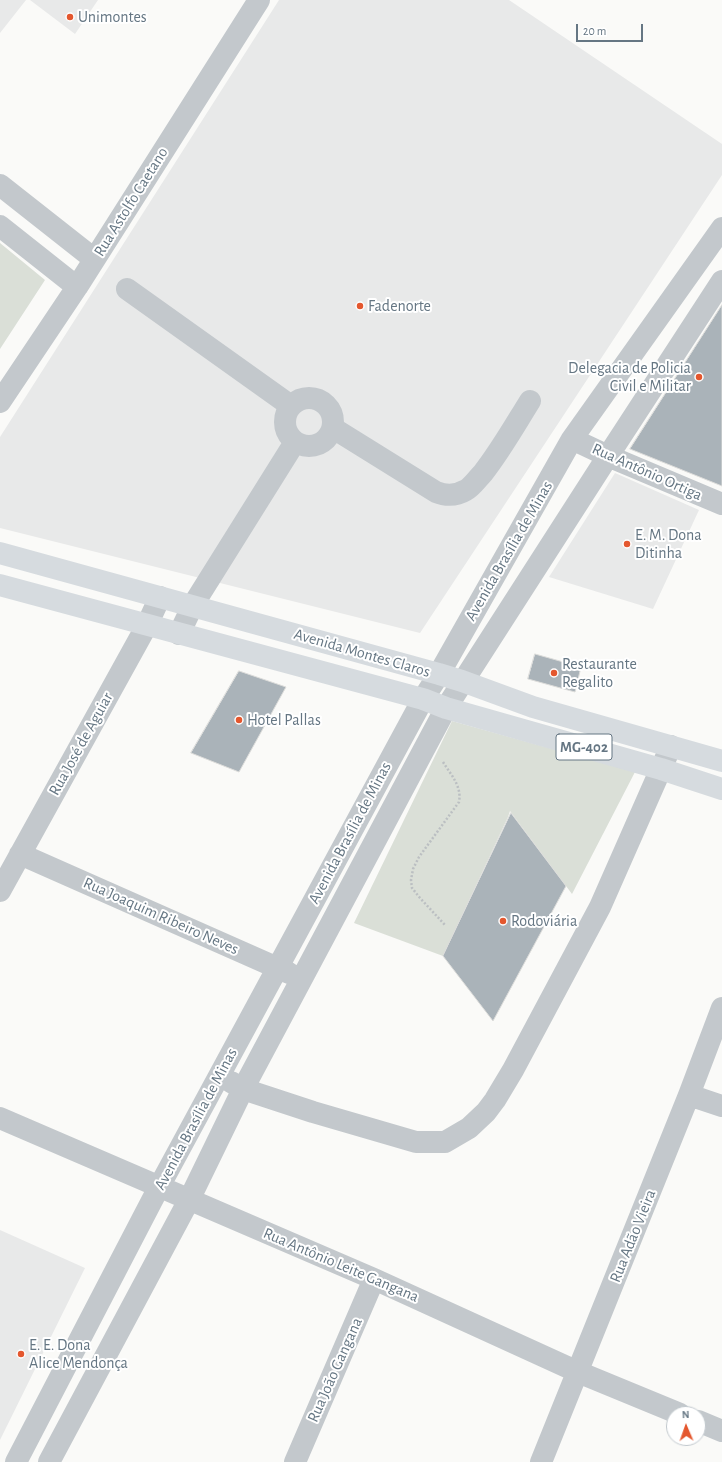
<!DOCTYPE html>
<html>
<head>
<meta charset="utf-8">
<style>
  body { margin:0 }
  #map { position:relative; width:722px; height:1462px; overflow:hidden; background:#fafaf8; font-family:"Alegreya Sans",sans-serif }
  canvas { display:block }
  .north { position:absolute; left:666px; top:1406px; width:40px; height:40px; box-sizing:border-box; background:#fff; border:1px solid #c1c8cd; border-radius:50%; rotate:358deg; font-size:11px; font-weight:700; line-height:16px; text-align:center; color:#657683 }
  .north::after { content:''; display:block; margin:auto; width:14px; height:18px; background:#e4572e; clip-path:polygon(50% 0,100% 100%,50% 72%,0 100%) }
  .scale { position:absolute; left:576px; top:24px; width:67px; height:18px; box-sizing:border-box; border:2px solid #657683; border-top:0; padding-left:5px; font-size:12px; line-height:14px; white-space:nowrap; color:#657683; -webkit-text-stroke:3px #fff; paint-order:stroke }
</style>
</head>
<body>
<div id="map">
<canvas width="722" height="1462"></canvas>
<div class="north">N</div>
<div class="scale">20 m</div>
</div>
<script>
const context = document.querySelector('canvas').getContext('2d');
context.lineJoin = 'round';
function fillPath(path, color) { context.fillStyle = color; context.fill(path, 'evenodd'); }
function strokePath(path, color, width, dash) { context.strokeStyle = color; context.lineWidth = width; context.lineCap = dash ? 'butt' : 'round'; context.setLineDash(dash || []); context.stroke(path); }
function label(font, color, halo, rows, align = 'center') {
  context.font = font + ' "Alegreya Sans",sans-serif'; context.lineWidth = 4; context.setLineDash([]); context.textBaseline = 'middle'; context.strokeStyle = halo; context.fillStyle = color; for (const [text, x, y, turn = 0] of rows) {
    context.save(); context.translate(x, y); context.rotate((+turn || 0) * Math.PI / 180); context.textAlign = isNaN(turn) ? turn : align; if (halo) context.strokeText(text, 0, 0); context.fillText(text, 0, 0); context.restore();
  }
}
const built = new Path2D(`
  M0,0H26L0,33Z
  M30,0H98L75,34Z
  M279,0H509L722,144V175L420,633L0,528V437Z
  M615,473L699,510L653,609L549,577Z
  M0,1230L85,1268L0,1440Z`);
const green = new Path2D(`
  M0,243L45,280L0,349Z
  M452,721L635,772L572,894L510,811L508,817L443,956L354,923Z`);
const building = new Path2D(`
  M722,305V486L630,449Z
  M535,654L581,667L575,692L528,679Z
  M239,671L286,687L239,772L191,753Z
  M511,813L566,886L493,1021L443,956Z`);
const path = new Path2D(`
  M443,762C451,775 462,786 459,802L419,857L413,869L411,880L412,888L420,898L445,925`);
const minor = new Path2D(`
  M0,185L94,259
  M0,226L77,287
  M127,289L291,406
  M285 422a24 24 0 1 1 48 0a24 24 0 1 1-48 0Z
  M0,402L77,287L259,0
  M333,428L436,492C446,496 456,496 466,490C472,487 478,478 483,473C501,450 515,425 530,401
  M572,439L608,456L722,504
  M179,634L193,605L295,442
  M20,854L289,973
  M0,891L147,625L160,597
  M231,1082L243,1089L313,1112L416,1142H445L469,1128L486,1112L495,1100L513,1070L600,907L671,746
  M689,1095L722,1106
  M0,1118L374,1279L578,1372L680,1414
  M698,1421L722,1431
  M16,1462L159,1187L423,699L439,674L572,439L722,228
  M49,1462L189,1200L243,1089L446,708L608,456L722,281
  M295,1462L374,1279
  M541,1462L689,1095L722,1008`);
const major = new Path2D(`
  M0,553L439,674L462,681L533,707L722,761
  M0,585L423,699L446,708L661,769L722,789`);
const markers = [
  [70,17,4,"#e4572e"],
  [360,306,4,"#e4572e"],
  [699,377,4,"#e4572e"],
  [627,544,4,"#e4572e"],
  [554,673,4,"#e4572e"],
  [239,720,4,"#e4572e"],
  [503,921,4,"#e4572e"],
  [21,1354,4,"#e4572e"]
];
const shields = [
  [584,747,56]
];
const shieldNames = [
  ["MG-402",584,747]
];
const poiNames = [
  ["Unimontes",78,17],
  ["Fadenorte",368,306],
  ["Delegacia de Policia",691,368,"right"],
  ["Civil e Militar",691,386,"right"],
  ["E. M. Dona",635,535],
  ["Ditinha",635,553],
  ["Restaurante",562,664],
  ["Regalito",562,682],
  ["Hotel Pallas",247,720],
  ["Rodoviária",511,921],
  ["E. E. Dona",29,1345],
  ["Alice Mendonça",29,1363]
];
const streetNames = [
  ["Rua Astolfo Caetano",131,202,-58],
  ["Rua Antônio Ortiga",647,472,24],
  ["Avenida Brasília de Minas",509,551,-60],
  ["Avenida Montes Claros",362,653,16],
  ["Rua José de Aguiar",81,744,-61],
  ["Avenida Brasília de Minas",350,833,-62],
  ["Rua Joaquim Ribeiro Neves",161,916,24],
  ["Avenida Brasília de Minas",196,1119,-62],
  ["Rua Adão Vieira",633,1236,-68],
  ["Rua Antônio Leite Gangana",341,1265,23],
  ["Rua João Gangana",335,1370,-66]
];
fillPath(built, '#e8e9e9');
fillPath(green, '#dadfd7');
fillPath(building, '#aab3b9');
strokePath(building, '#dcdcda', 1);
strokePath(path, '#bbbfc2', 2.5, [2, 2]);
strokePath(minor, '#c3c8cc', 22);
strokePath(major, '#d6dbdf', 22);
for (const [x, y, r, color] of markers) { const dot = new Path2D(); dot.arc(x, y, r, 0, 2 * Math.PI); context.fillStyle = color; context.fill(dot); strokePath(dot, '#fff', 1.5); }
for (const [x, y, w] of shields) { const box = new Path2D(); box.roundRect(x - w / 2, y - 13, w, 26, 3); context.fillStyle = '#fff'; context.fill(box); strokePath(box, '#657683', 1); }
label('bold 15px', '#657683', null, shieldNames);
label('16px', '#657683', '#fff', poiNames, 'left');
label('16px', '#657683', '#fff', streetNames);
</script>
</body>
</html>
